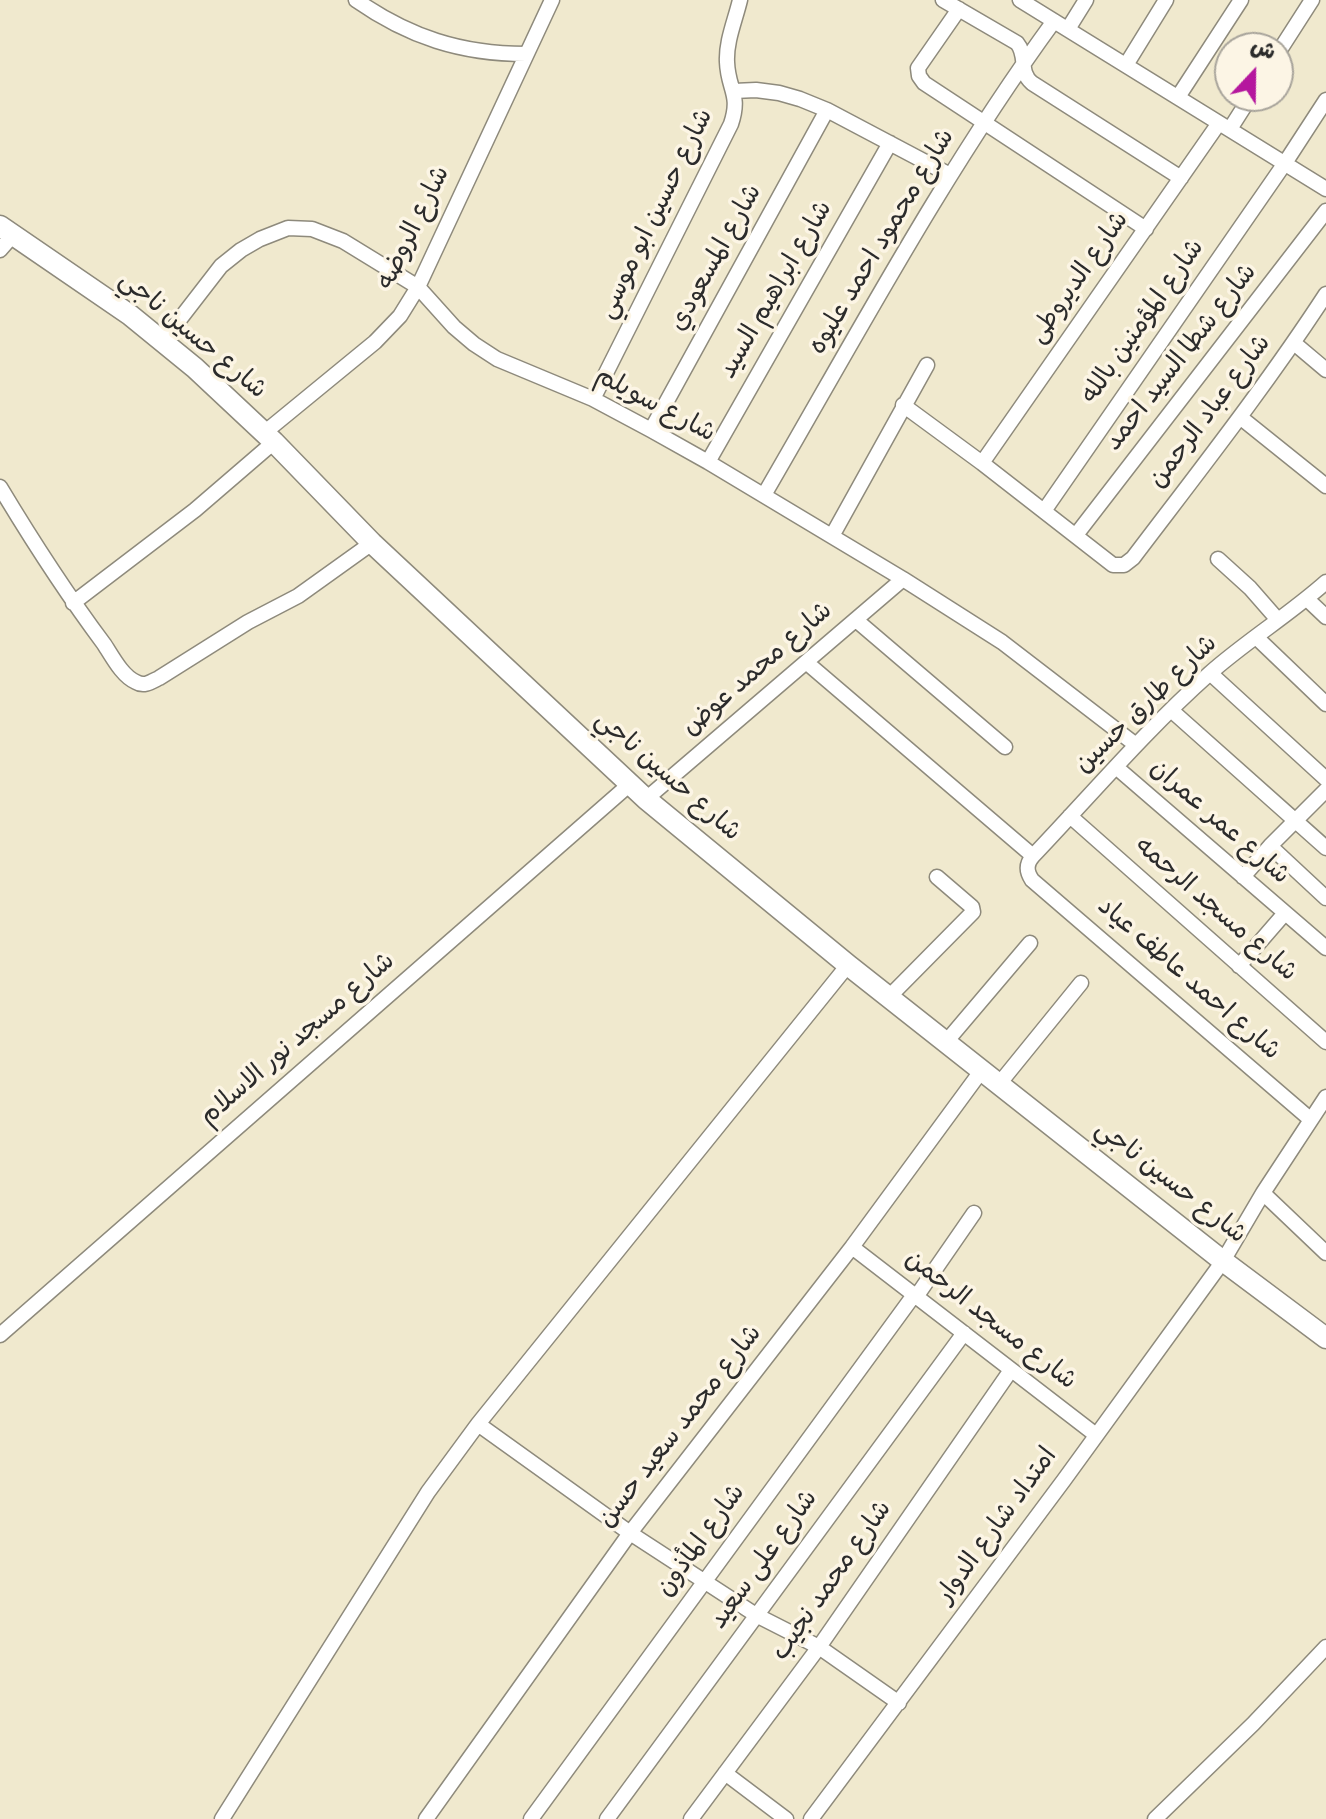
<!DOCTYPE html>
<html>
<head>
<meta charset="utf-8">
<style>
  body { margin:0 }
  #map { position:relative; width:1326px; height:1819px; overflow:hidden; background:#f0e9ce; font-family:"Gochi Hand","Playpen Sans Arabic",sans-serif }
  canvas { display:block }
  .north { position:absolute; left:1214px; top:32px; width:80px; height:80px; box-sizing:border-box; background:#fcf5e5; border:2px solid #a8a49b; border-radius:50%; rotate:22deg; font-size:22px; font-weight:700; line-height:32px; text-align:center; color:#2b2b2b }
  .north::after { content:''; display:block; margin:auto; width:28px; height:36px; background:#b5179e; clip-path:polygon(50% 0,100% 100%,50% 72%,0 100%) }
</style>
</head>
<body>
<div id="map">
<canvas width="1326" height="1819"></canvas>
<div class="north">ش</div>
</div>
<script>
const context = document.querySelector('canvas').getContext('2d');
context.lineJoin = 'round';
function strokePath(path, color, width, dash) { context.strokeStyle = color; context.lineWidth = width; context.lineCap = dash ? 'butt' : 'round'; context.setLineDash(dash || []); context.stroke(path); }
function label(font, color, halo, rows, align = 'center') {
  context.font = font + ' "Gochi Hand","Playpen Sans Arabic",sans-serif'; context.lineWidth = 7; context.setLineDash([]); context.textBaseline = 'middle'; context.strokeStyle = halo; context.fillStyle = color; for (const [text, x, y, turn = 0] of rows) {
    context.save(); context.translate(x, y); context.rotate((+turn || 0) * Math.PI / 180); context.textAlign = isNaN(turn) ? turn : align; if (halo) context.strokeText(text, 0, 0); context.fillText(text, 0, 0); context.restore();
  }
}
const street = new Path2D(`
  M356,0C409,37 461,54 526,54
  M943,0L1017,43C1028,56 1018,71 1032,83L1181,178
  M1020,0L1326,189
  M959,9L918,68L919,76L924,83L1146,229
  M1068,29L1086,0
  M1278,53L1312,0
  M1126,65L1166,0
  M734,91L756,90L779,93L800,99L827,110L950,175
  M1178,97L1241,0
  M1230,129L1251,96
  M0,250L13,235
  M163,341L221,266L241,250L260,239L288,228L312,229L343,241L418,287L454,327L474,344L497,359L593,399L651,430L708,462L903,579L1002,642L1136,745
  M1294,343L1326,370
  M593,399L731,124C741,94 728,90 727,62C726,41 735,21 740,0
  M903,405L982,463L1113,565H1124L1133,558C1199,471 1266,386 1326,294
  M1240,417L1326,486
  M651,430L827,110
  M264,433L375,342L400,316L418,287L552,0
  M708,462L890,143
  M982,463L1219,123
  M0,487C33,542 66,593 104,644C112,656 122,676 136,682C144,687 151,682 159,678L248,622L298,596L372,543
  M764,495C857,335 945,170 1054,21
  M1044,511L1285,163L1326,100
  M1076,535L1326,211
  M832,536L927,365
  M1218,559L1250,588L1278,620
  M1307,599L1326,617
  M73,603L195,510L274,442
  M856,620L1005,747
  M1256,637L1326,704
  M806,662L1033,856
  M1210,673L1326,779
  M1171,710L1326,848
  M1116,767L1326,948
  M646,799L903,579
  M1070,816L1326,1042
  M1270,846L1326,898
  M1243,877L1270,846L1326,790
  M1239,966L1285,913
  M889,997L973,912L972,907L937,877
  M946,1042L1030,943
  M999,1084L1081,983
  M1310,1119L1032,880C1026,871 1026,864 1033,856C1091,795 1146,730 1209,674C1246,641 1289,615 1326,582
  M1263,1193L1326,1253
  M852,1247L1096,1435
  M916,1297L974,1213
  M0,1335L630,784
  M478,1424L630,1533L756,1615L819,1647L899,1703
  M725,1773L786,1819
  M222,1819L428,1492L478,1424L848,965
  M426,1819L630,1533L852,1247L982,1070
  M531,1819L914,1295
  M607,1819L964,1333
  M691,1819L819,1647L1011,1370
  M811,1819L1064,1480L1223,1261L1263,1193L1326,1097
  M1155,1819L1253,1724L1326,1647`);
const secondary = new Path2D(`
  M0,226L130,315L195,368L274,442L372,543L646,799L848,965L1223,1261L1326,1338`);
const streetNames = [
  ["شارع حسين ابو موسي",658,215,-64],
  ["شارع الروضه",416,229,-64],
  ["شارع محمود احمد عليوه",884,243,-59],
  ["شارع المسعودي",718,259,-61],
  ["شارع الديروطى",1081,279,-55],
  ["شارع ابراهيم السيد",778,291,-60],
  ["شارع المؤمنين بالله",1145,323,-55],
  ["شارع حسين ناجي",191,337,40],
  ["شارع شطا السيد احمد",1183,359,-52],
  ["شارع سويلم",654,407,28],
  ["شارع عباد الرحمن",1212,413,-53],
  ["شارع محمد عوض",759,671,-41],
  ["شارع طارق حسين",1148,706,-44],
  ["شارع حسين ناجي",666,778,41],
  ["شارع عمر عمران",1218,824,41],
  ["شارع مسجد الرحمه",1214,911,41],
  ["شارع احمد عاطف عياد",1187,981,41],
  ["شارع مسجد نور الاسلام",299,1041,-41],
  ["شارع حسين ناجي",1169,1184,38],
  ["شارع مسجد الرحمن",989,1322,38],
  ["شارع محمد سعيد حسن",682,1428,-52],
  ["امتداد شارع الدوار",999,1527,-54],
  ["شارع المأذون",703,1542,-54],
  ["شارع على سعيد",766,1561,-54],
  ["شارع محمد نجيب",834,1582,-55]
];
strokePath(street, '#8e8a7c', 17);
strokePath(secondary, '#8e8a7c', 23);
strokePath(street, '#fff', 14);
strokePath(secondary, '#fff', 20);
label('26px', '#2b2b2b', '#fcf5e5', streetNames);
</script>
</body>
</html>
